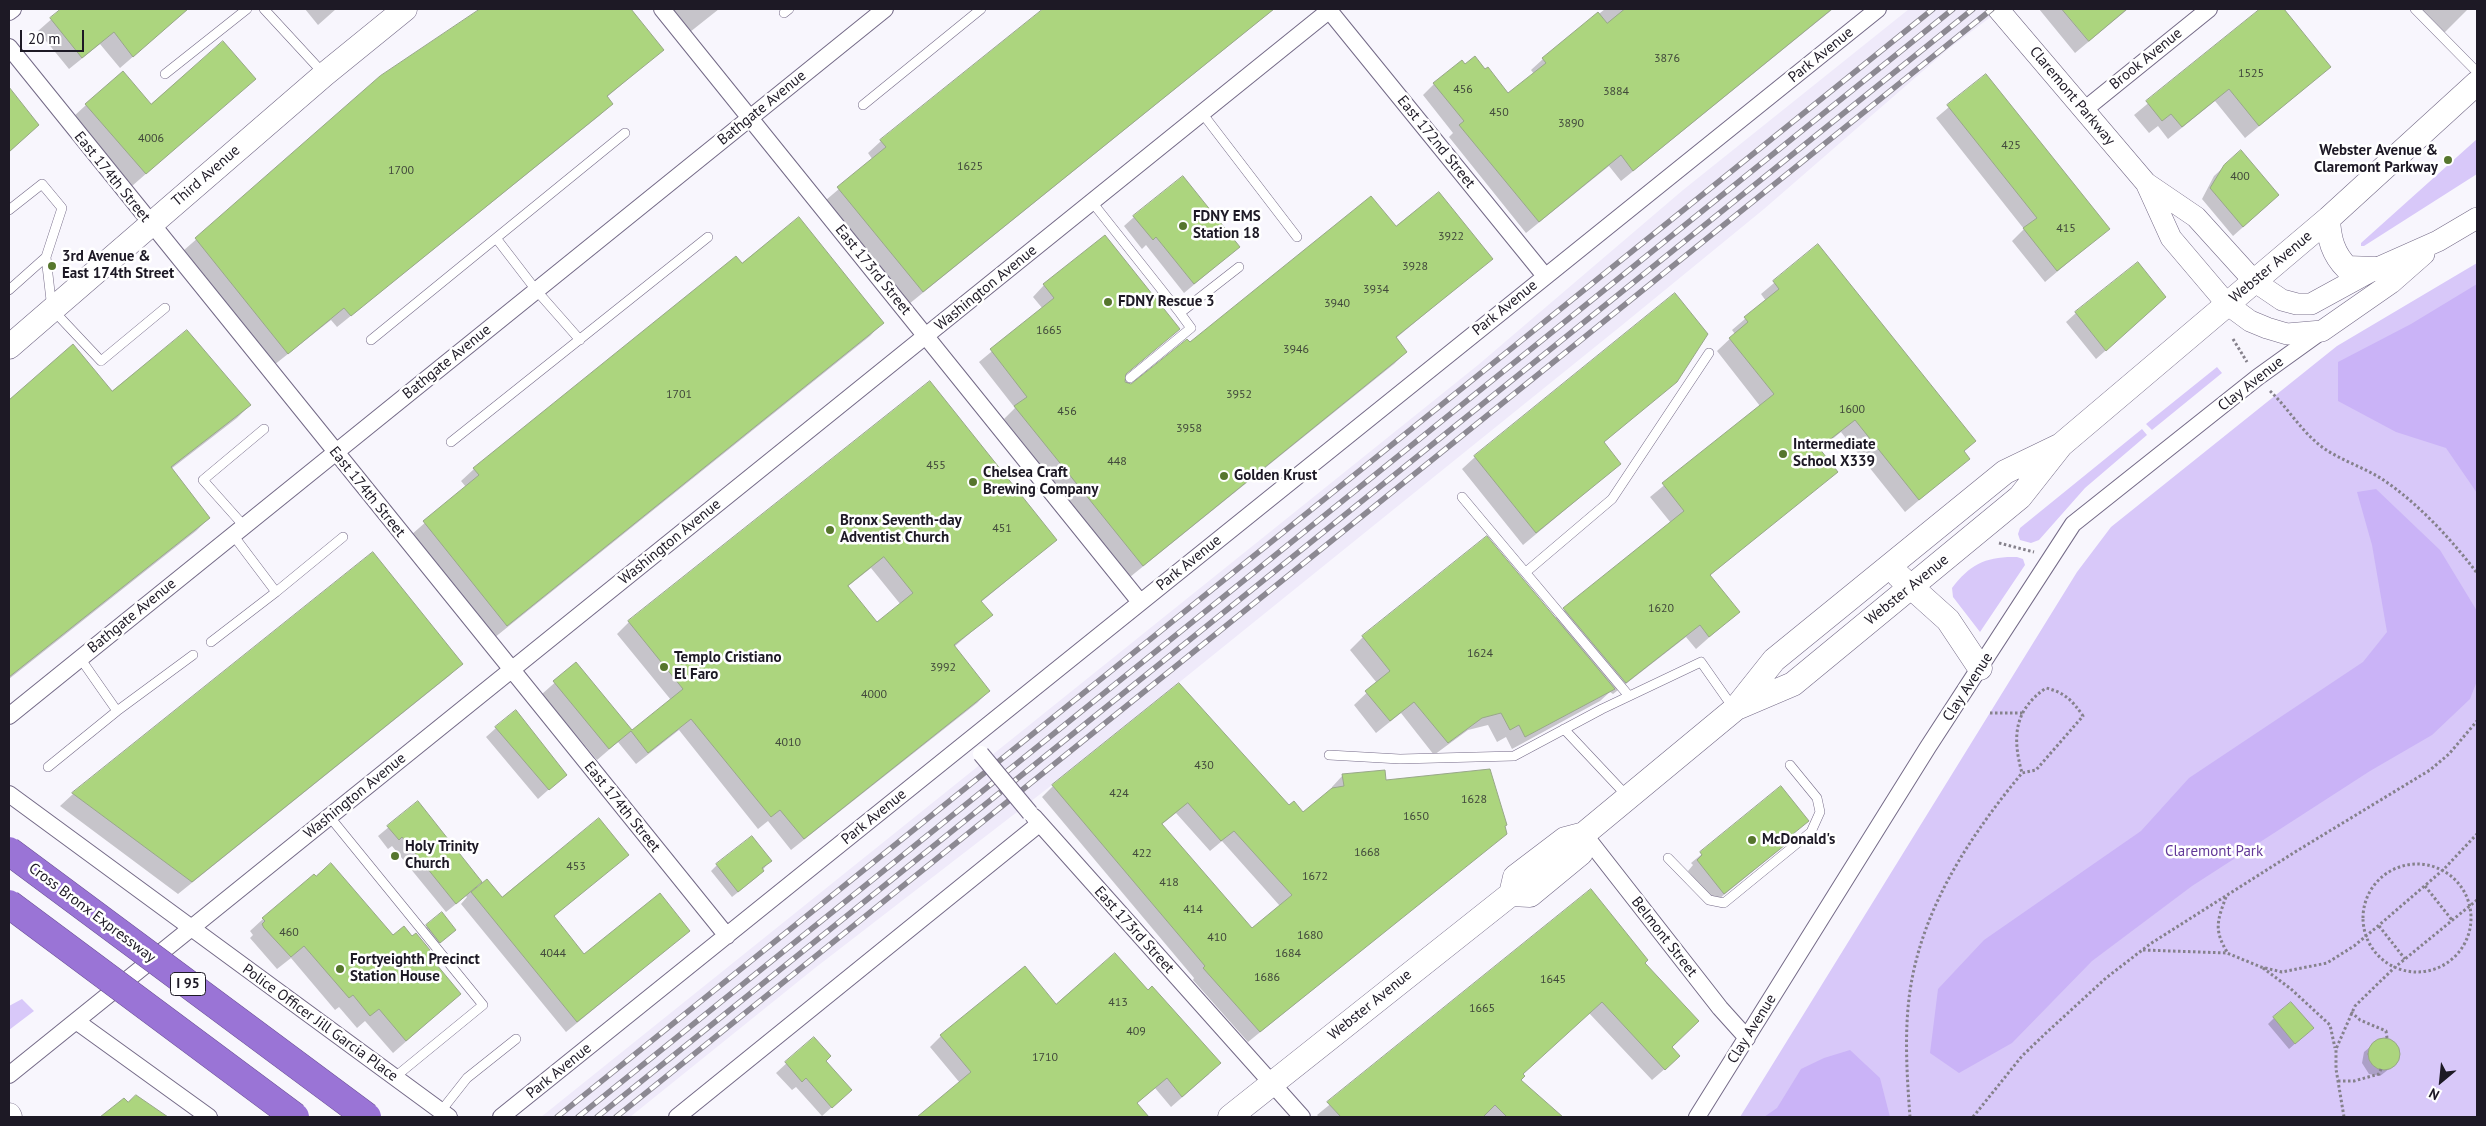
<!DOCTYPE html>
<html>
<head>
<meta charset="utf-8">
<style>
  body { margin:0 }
  #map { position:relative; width:2486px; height:1126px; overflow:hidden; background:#f8f6fd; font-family:"PT Sans",sans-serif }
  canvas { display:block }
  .frame { position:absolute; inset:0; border:10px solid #1d1925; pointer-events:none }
  .north { position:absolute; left:2416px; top:1056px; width:50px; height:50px; -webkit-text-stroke:4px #fff; paint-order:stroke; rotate:208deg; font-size:14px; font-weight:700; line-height:20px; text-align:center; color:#1d1925 }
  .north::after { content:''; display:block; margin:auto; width:18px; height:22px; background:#1d1925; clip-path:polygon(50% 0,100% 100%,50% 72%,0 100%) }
  .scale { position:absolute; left:20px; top:30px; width:64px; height:22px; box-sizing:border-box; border:2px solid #1d1925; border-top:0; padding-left:6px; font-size:15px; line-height:18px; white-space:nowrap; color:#1d1925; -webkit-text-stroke:4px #fff; paint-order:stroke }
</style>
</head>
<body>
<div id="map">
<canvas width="2486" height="1126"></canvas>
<div class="frame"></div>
<div class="north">N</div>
<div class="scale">20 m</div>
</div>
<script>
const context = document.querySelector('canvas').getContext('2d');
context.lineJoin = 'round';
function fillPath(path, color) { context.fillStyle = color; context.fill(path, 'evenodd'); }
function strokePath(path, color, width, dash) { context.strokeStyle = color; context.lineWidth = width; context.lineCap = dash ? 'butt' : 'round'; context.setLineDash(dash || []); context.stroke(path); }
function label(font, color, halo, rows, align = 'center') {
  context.font = font + ' "PT Sans",sans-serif'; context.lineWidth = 5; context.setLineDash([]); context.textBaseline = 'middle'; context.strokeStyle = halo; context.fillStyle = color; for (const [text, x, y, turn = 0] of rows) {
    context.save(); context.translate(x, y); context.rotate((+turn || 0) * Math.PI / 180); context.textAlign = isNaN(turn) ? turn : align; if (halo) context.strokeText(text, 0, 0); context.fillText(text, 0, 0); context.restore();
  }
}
const built = new Path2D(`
  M1909,9H2001L1947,50L1764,209L1621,326L1052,785L815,968L630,1117H541L1478,365L1683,190Z`);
const green = new Path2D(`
  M2477,139V174L2364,246H2361V243Z
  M2477,263V1117H1740L2077,572L2111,527L2337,346Z
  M2217,367L2222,373L2152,430L2146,424Z
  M2142,429L2147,435L2085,488L2039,540L2031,543L2020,540L2018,534L2020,528Z
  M2017,557L2023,559L2025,565L1980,632L1953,597L1952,588C1970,564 1987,556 2017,557Z
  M22,999L34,1011L9,1030V1006Z`);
const forest = new Path2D(`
  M2477,284V493L2446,448L2396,432L2338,401V362L2411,324Z
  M2376,489L2440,550L2477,611V681L2470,699L2432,735L2370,771L2192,886L2092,961L2012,1043L1959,1073L1930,1053L1938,989L1984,940L2141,831L2189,778L2363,662L2387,632L2372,545L2357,492Z
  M1850,1050L1880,1078L1890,1117H1764L1777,1108L1801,1069L1824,1058Z`);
const shadow = new Path2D(`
  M63,9H188L120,68L100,44L69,69L38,31Z
  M305,9H336L318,25Z
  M482,9H629L662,50L607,97L612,104L599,116L337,327L331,320L274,365L183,251L381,77Z
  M671,9H719L690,32Z
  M1044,9H1274L909,304L826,200L873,160L868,153L881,141Z
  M1605,9H1833L1621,181L1609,166L1526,233L1449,137L1453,133L1423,95L1434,84L1485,70L1508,94L1534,74L1531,70L1543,59Z
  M2039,9H2128L2075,53Z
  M2262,9H2282L2330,67L2245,138L2215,101L2168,139L2158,126L2149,133L2134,115Z
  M2418,9H2468L2442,35Z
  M1986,76L2108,229L2045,282L2012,241L2024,229L1936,118Z
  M9,89L38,125L9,152Z
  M241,91L132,186L73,117L86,105H151Z
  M2225,166L2268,205L2233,236L2202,199L2214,176Z
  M1134,217L1239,247L1184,293L1146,245L1142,249L1124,226Z
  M1396,228L1491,259L1395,339L1406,352L1394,364L1130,577L1004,419L1015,408L979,362L1043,309L1033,297L1044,285L1178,329L1124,376L1123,380L1131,386L1190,344Z
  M1818,246L1975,441L1963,452L1968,459L1905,512L1841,432L1819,450L1836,472L1709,576L1738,612L1696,649L1686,637L1613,694L1610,692L1600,701L1512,749L1506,737L1497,742L1488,725L1468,730L1434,755L1401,713L1376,733L1354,705L1377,683L1350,650L1363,637L1554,619L1671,523L1650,497L1760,406L1717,351L1735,334L1732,330L1766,301L1761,294Z
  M742,265L882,323L870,336L494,638L411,535L466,487L461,481L474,469Z
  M1675,295L1676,381L1603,443L1620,464L1523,545L1462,469L1475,457Z
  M2155,307L2096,359L2066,322L2076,313Z
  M72,346L112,393L250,405L237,418L171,469L209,518L196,531L9,679V402Z
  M930,382L1056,540L981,602L991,615L954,647L989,691L977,703L791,850L768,821L758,829L679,730L636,764L618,742L597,760L542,694L576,664L632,731L671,700L617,634L629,622ZM871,568L901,605L877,624L847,587Z
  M372,553L461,664L449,676L178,894L60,806L73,794Z
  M496,728L565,775L538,799L486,737Z
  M1343,775L1385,782L1504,827L1506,833L1248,1042L1193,980L1194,978L1042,797L1053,786L1289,807L1303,814L1332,790V787ZM1176,813L1210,851L1222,841L1280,906L1251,929L1161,825Z
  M1781,788L1807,821L1787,839L1788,841L1779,850L1714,903L1688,871L1693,865L1691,863Z
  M418,803L475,888L501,899L627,855L553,917L584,956L689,931L566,1032L461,904L467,897L466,896L446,912L392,846L388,849L378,836Z
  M770,861L757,877L732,897L711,871L717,865Z
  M1591,891L1643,963L1670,1047L1667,1067L1652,1080L1589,1013L1522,1074L1519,1080L1561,1117H1319L1317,1115Z
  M442,914L452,933L437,944L424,929Z
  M263,919L392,937L425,954L460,994L393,1053L365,1021L357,1028L339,1007L335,1010L291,958L277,969L250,938L253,935L250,931Z
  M1056,1006L1209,1074L1171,1107L1155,1088L1136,1104L1147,1117H919L960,1083L930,1047L941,1036Z
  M2274,1018L2306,1034L2289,1049L2268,1024Z
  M814,1038L841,1099L822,1116L796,1087L792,1090L776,1073Z
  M2381,1038L2392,1041L2399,1051L2398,1062L2380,1076L2369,1074L2362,1063L2364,1052Z`);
const building = new Path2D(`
  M61,9H188L133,57L114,32L82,58L50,18Z
  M480,9H631L664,50L607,96L613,104L351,316L344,308L288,354L195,238L380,76Z
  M1043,9H1274L923,292L837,187L886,147L880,140Z
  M1625,9H1832L1633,171L1621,155L1539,222L1459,125L1464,121L1433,83L1462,60L1465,64L1475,56L1485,69L1488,67L1508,93L1546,63L1542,58L1598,12L1607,23Z
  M2062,9H2127L2089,41Z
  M2260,9H2284L2331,67L2259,126L2229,89L2182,127L2171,114L2162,121L2146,101Z
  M223,41L256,79L146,174L85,104L123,71L151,104Z
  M1986,74L2110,229L2057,271L2023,228L2037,218L1947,105Z
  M9,87L39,125L9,152Z
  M2241,150L2279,195L2243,227L2210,188L2224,165Z
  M1183,176L1240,247L1194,284L1156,237L1153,240L1133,216Z
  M1439,192L1493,259L1396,337L1407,352L1143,566L1014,406L1027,397L990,349L1054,298L1043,284L1105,235L1180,329L1126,374L1125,382L1131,384L1187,339L1190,342L1371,196L1396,226Z
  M799,217L884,323L507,626L423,521L479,475L473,468L736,256L742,263Z
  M1818,244L1976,441L1964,451L1970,459L1919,500L1855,420L1819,448L1838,472L1710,575L1740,612L1709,637L1700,625L1626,683L1563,608L1684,511L1662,483L1774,394L1729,338L1748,322L1744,317L1779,289L1773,281Z
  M2138,262L2166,297L2106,351L2075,312Z
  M1675,293L1708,334L1677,382L1604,442L1621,464L1536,533L1474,456Z
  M187,330L251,405L171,467L210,518L9,677V400L73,344L112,391Z
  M930,381L1057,540L981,601L993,615L954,645L990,691L804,839L780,810L771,817L691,719L648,753L631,731L609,749L553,681L576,662L632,730L683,689L628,621ZM884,557L913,593L877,622L848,586Z
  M1487,536L1615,689L1525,737L1519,725L1510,730L1501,713L1482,718L1448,743L1414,702L1390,721L1365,691L1390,671L1362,636Z
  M373,552L463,664L192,882L72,793Z
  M1179,683L1289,805L1294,801L1303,812L1332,788L1344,786L1342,774L1385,770L1386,780L1490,769L1507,825L1505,826L1507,834L1260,1032L1203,968L1205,966L1052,785ZM1188,803L1221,841L1234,831L1292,895L1252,928L1162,824Z
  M516,710L567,775L549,790L495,727Z
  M1781,786L1809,821L1788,838L1790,841L1724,894L1697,860L1702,855L1700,852Z
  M418,801L482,882L456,904L402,837L399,840L387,826Z
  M599,818L629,855L554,916L584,954L660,893L690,931L577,1022L471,892L487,879L502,897Z
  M752,836L772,861L762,868L764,871L738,892L716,864Z
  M331,863L393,935L404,926L412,936L416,933L430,950L427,953L461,994L406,1041L379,1009L370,1016L353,995L349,998L304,946L291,957L264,928L262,924L265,921L262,918L314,874L316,876Z
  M1591,889L1648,960L1645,963L1699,1021L1672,1047L1680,1056L1665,1070L1602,1002L1523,1074L1525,1076L1521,1080L1563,1117H1507L1495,1105L1483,1117H1341L1327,1102Z
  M442,912L456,930L440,943L426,925Z
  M1115,953L1148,990L1152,986L1221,1063L1182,1097L1167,1078L1137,1103L1149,1117H917L971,1072L940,1035L1025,966L1056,1004Z
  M2291,1002L2314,1028L2295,1044L2273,1017Z
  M814,1037L831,1056L826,1061L852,1090L832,1108L806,1078L802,1082L785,1062Z
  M2368 1054a16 16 0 1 1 32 0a16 16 0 1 1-32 0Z
  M136,1095L168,1117H100L124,1098L128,1102Z`);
const path = new Path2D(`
  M2233,339L2247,362
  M2270,391C2288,408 2301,431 2322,447C2340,460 2363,467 2382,479C2418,503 2451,539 2477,573
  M1999,543L2034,552
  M1990,713H2023
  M2363 918a54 54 0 1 1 108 0a54 54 0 1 1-108 0Z
  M2425,886L2452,920
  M2226,897C2217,921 2214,930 2227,952
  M2379,926L2405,959
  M2143,950L2227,953L2261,967L2282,972L2327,963L2354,946L2378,926L2443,870L2477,834
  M2263,968L2291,989L2330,1025L2335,1048
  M2351,1012L2360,1020L2386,1031L2387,1038
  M2338,1081H2354L2379,1074L2381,1069
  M1910,1117C1907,1077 1904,1032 1910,991C1922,908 1970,836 2022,773L2036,770L2083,716C2073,701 2064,692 2046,688C2014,710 2012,737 2022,773
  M1973,1117L2022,1056L2046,1033L2106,978L2150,944L2295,852L2430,770L2449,754L2477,721
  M2344,1117L2336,1069V1049L2355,1006L2394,968L2477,900`);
const service = new Path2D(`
  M264,9L324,74
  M2415,9L2477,72
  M784,13L789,9
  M165,74L247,9
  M863,105L981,9
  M1202,113L1297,237
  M1092,202L1180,313L1239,267
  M9,210L42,184L62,208L46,257L52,309L101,361L165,308
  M496,238L536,290L580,340
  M9,290L46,257
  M371,340L625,133
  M1130,378L1191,328L1180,313
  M451,442L708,237
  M1462,497L1629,696
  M244,526L203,480L264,429
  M1526,572L1612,499L1709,353
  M276,592L343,537
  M211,642L276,592L233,535
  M80,658L117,711L193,655
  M1564,729L1627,796
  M1329,755L1400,759L1514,756L1602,709L1701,662L1734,709
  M48,767L117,711
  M329,816L483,1005L395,1077
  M1668,858L1709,900L1724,903L1811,832L1820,812L1817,798L1790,765
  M441,1111L467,1078L516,1039`);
const minor = new Path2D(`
  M662,9L1140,602
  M1328,9L1545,276
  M9,12L13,9
  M9,47L727,936
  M2084,110L2209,9
  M9,716L885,9
  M9,794L449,1117
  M1034,817L1302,1117
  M1584,834L1720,1008L1747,1038
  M76,1021L209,1117
  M9,1075L1331,9
  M501,1117L1878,9
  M677,1117L1039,824
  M1697,1117L1928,747L2073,524L2258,377L2322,331`);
const tertiary = new Path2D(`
  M1998,9L2146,183L2196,217L2254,281L2282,300L2297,304H2311L2375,269L2438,241L2477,218
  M2146,183L2171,238L2227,304L2250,321L2267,328L2287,334L2322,331L2391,283L2424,254`);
const secondary = new Path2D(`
  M2328,219C2329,239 2333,254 2347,268L2375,269
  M9,347L325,74L405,9
  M1899,576L1948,620L1980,668
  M1739,707L1793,684L2020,497L2061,445L2328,219L2477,83
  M1511,894L1530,895L1581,853L1584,834
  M9,1115L10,1117
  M1230,1117L1511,894L1515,877L1565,839L1584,834L1735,709L1774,660L2005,472L2061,445`);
const rail = new Path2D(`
  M557,1117L1933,9
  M578,1117L1953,9
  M597,1117L1973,9
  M616,1117L1992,9`);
const minorBridge = new Path2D(`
  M981,754L1030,813`);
const motorwayBridge = new Path2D(`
  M9,851L367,1117
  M9,904L295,1117`);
const markers = [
  [2448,160,5,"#56762d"],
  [1183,226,5,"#56762d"],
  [52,266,5,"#56762d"],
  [1108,302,5,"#56762d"],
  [1783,454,5,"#56762d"],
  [1224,476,5,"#56762d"],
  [973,482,5,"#56762d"],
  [830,530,5,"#56762d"],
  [664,667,5,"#56762d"],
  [1752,840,5,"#56762d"],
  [395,856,5,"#56762d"],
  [340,969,5,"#56762d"]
];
const numberNames = [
  ["3876",1667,59],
  ["1525",2251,74],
  ["456",1463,90],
  ["3884",1616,92],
  ["450",1499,113],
  ["3890",1571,124],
  ["4006",151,139],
  ["425",2011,146],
  ["1625",970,167],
  ["1700",401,171],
  ["400",2240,177],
  ["415",2066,229],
  ["3922",1451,237],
  ["3928",1415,267],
  ["3934",1376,290],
  ["3940",1337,304],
  ["1665",1049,331],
  ["3946",1296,350],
  ["1701",679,395],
  ["3952",1239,395],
  ["1600",1852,410],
  ["456",1067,412],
  ["3958",1189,429],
  ["448",1117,462],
  ["455",936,466],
  ["451",1002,529],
  ["1620",1661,609],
  ["1624",1480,654],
  ["3992",943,668],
  ["4000",874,695],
  ["4010",788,743],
  ["430",1204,766],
  ["424",1119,794],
  ["1628",1474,800],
  ["1650",1416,817],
  ["1668",1367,853],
  ["422",1142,854],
  ["453",576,867],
  ["1672",1315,877],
  ["418",1169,883],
  ["414",1193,910],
  ["460",289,933],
  ["1680",1310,936],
  ["410",1217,938],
  ["4044",553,954],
  ["1684",1288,954],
  ["1686",1267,978],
  ["1645",1553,980],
  ["413",1118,1003],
  ["1665",1482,1009],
  ["409",1136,1032],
  ["1710",1045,1058]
];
const shields = [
  [188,984,35]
];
const shieldNames = [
  ["I 95",188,984]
];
const streetNames = [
  ["Park Avenue",1821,55,-39],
  ["Brook Avenue",2146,59,-39],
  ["Claremont Parkway",2072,96,50],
  ["Bathgate Avenue",762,108,-39],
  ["East 172nd Street",1436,142,51],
  ["Third Avenue",206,176,-41],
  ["East 174th Street",112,177,51],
  ["Webster Avenue",2271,267,-40],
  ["East 173rd Street",873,270,51],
  ["Washington Avenue",986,288,-39],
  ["Park Avenue",1505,308,-39],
  ["Bathgate Avenue",447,362,-39],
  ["Clay Avenue",2251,384,-38],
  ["East 174th Street",367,492,51],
  ["Washington Avenue",670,542,-39],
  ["Park Avenue",1189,563,-39],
  ["Webster Avenue",1907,590,-39],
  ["Bathgate Avenue",132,616,-39],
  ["Clay Avenue",1968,687,-57],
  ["Washington Avenue",355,796,-39],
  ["East 174th Street",622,807,51],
  ["Park Avenue",874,817,-39],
  ["Cross Bronx Expressway",92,913,37],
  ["East 173rd Street",1134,930,48],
  ["Belmont Street",1664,937,52],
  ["Webster Avenue",1370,1005,-39],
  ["Police Officer Jill Garcia Place",320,1023,36],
  ["Clay Avenue",1752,1029,-58],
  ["Park Avenue",559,1071,-39]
];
const poiNames = [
  ["Webster Avenue &",2438,151,"right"],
  ["Claremont Parkway",2438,168,"right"],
  ["FDNY EMS",1193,217],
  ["Station 18",1193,234],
  ["3rd Avenue &",62,257],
  ["East 174th Street",62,274],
  ["FDNY Rescue 3",1118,302],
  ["Intermediate",1793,445],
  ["School X339",1793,462],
  ["Chelsea Craft",983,473],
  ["Brewing Company",983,490],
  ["Golden Krust",1234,476],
  ["Bronx Seventh-day",840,521],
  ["Adventist Church",840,538],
  ["Templo Cristiano",674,658],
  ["El Faro",674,675],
  ["McDonald's",1762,840],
  ["Holy Trinity",405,847],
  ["Church",405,864],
  ["Fortyeighth Precinct",350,960],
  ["Station House",350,977]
];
const parkNames = [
  ["Claremont Park",2214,852]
];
fillPath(built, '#efeafa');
fillPath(green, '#d8c8f9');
fillPath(forest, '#cab3f7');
fillPath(shadow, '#0003');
fillPath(building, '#acd57e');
strokePath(building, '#98a789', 1);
strokePath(service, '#746a87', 10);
strokePath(minor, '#746a87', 18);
strokePath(tertiary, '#746a87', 22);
strokePath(secondary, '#746a87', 25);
strokePath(path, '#85818b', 3, [2.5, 2.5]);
strokePath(service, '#fff', 9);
strokePath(minor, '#fff', 16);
strokePath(tertiary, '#fff', 21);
strokePath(secondary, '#fff', 24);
strokePath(rail, '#8c8992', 5.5);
strokePath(rail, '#fff', 4, [11]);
strokePath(minorBridge, '#746a87', 18, []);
strokePath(motorwayBridge, '#6e5498', 29, []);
strokePath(minorBridge, '#fff', 16);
strokePath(motorwayBridge, '#9a74d6', 28);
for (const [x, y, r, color] of markers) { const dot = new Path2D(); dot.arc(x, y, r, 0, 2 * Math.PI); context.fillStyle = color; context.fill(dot); strokePath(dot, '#fff', 2); }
label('12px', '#41483b', null, numberNames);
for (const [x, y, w] of shields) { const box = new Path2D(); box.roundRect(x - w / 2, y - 11.5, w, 23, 4); context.fillStyle = '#fff'; context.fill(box); strokePath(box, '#1d1925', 1); }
label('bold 14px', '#1d1925', null, shieldNames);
label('15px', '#1d1925', '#fff', streetNames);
label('bold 15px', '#1d1925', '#fff', poiNames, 'left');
label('15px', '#623898', '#fff', parkNames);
</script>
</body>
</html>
